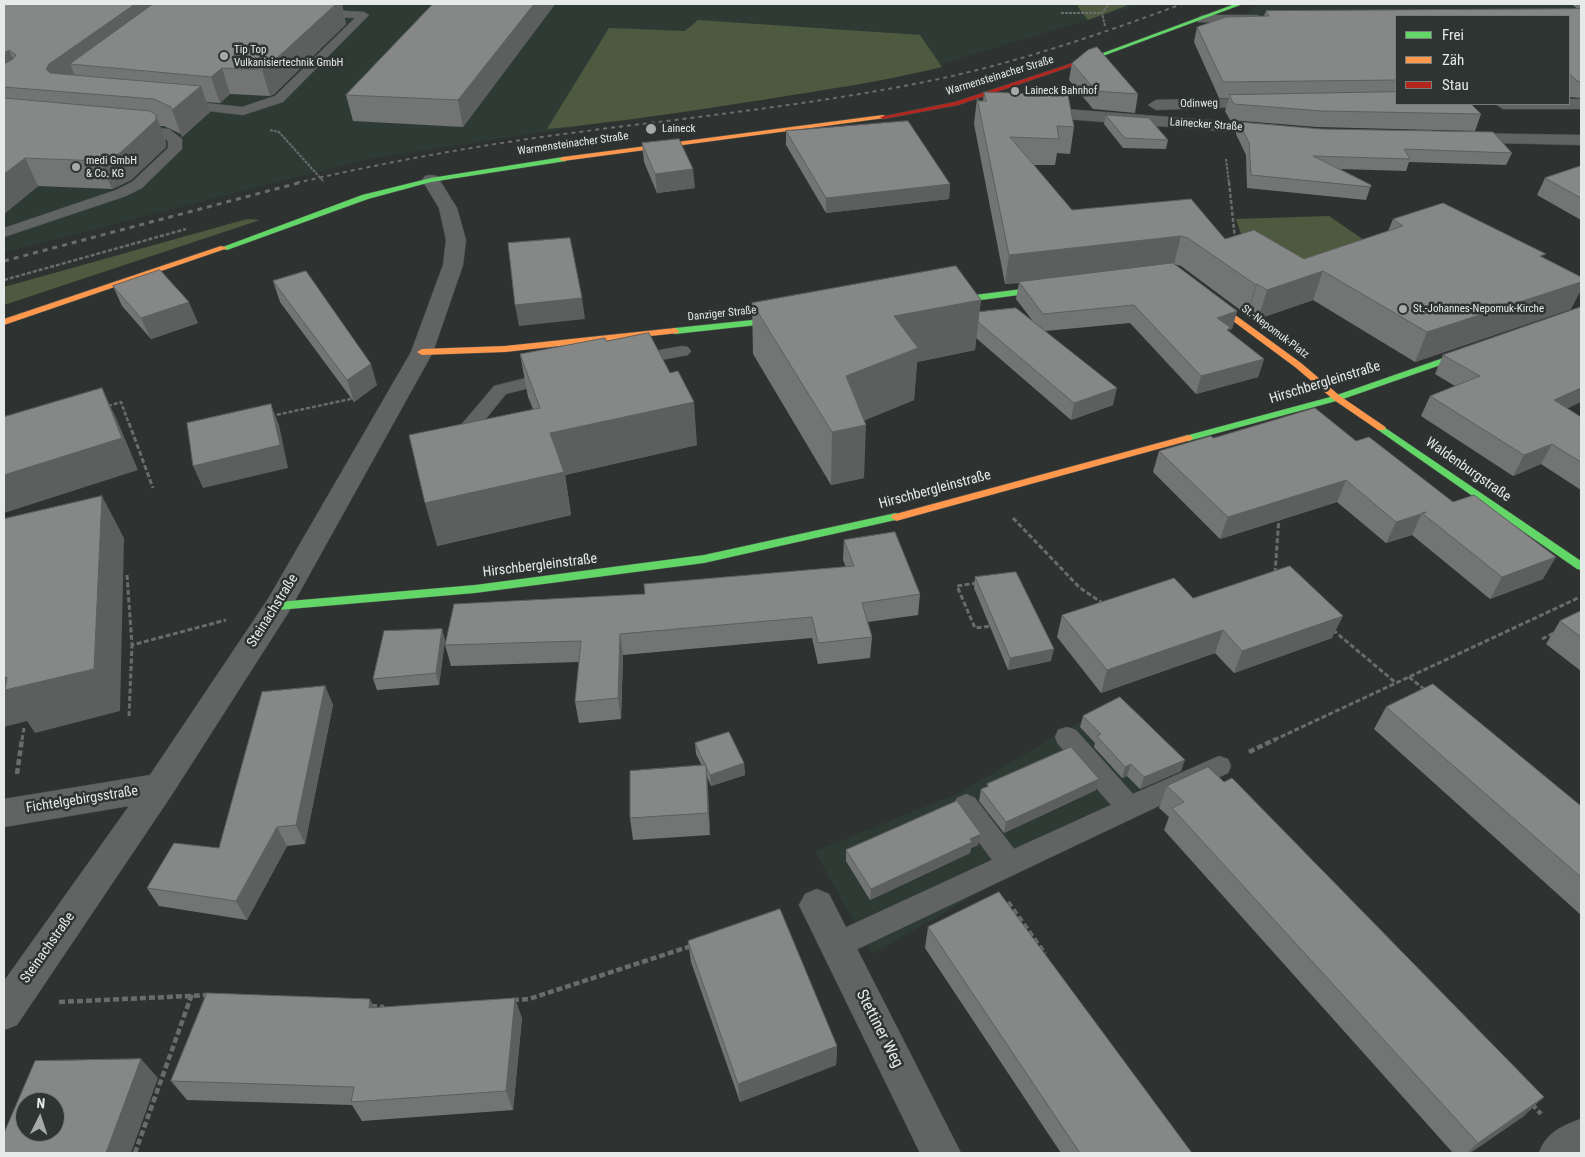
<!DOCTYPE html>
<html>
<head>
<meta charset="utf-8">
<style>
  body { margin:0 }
  #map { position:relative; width:1585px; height:1157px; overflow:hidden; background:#2e3331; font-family:"Roboto Condensed",sans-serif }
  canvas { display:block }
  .frame { position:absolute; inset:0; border:5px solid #e6eae9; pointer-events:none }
  .legend { position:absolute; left:1395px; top:15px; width:175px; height:90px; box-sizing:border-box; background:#2d3431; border:1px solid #777d7b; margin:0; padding:6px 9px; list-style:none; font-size:15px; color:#e6eae9 }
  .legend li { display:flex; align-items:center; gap:10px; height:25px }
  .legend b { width:25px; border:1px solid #777d7b }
  .north { position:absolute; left:15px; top:1092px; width:50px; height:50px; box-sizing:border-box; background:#2d3431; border:1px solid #777d7b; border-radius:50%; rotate:4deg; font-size:14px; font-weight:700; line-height:20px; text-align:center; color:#e6eae9 }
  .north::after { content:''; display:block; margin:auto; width:18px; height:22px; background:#a6aaa9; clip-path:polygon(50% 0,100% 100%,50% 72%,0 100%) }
</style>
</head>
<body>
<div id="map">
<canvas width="1585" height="1157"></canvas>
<div class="frame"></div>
<ul class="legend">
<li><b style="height:6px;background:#63d668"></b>Frei</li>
<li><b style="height:6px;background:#ff974d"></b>Zäh</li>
<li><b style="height:6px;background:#b3261e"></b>Stau</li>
</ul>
<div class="north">N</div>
</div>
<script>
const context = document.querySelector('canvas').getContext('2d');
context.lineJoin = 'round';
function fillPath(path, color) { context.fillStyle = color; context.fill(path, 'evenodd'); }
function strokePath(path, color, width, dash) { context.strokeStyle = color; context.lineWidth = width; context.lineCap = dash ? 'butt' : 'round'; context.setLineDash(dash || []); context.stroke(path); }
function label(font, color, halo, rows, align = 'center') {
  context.font = font + ' "Roboto Condensed",sans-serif'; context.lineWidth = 5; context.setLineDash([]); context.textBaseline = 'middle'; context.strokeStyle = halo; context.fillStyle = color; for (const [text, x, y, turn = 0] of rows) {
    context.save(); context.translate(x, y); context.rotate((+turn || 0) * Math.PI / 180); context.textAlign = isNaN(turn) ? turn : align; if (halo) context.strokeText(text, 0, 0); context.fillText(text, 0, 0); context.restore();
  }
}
const built = new Path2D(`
  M4,4H1142L897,77L368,159L4,252Z
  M1257,4H1581V14L1245,15Z
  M1115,701L1202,789L1019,870L872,954L815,851L959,793Z`);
const green = new Path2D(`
  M1078,4H1131L1088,20L1078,7Z
  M698,20L920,35L942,67C882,82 822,90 762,100C690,111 619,122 547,129L609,28L685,31Z
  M1329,216L1383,253L1294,283L1248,255L1236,219Z
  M247,219L260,220L4,305V287Z`);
const pathFar3 = new Path2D(`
  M1061,13H1102
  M1105,26L1102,13L1109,4
  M270,130L279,132L324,182
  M1411,131H1432
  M1226,159L1229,183`);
const pathFar2 = new Path2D(`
  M1229,182L1235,239
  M4,280L186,229
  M108,406L121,402L129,424
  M271,416L355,398`);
const pathFar1 = new Path2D(`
  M129,423L153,488
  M1013,518L1080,588L1104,604
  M1275,573L1279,517
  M127,575L132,645L226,620
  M977,583L957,586L975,628L992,626
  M1333,630L1396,683
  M1542,639L1554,633
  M1409,677L1425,690
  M129,716L132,645
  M22,740L24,728
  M1274,740L1578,598`);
const path = new Path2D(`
  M1249,752L1276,739
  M17,774L22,739
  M1008,902L1045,954
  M513,1000L529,999L691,946
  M59,1002L210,995
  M371,1006L384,1007
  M1532,1104L1541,1114
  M135,1153L192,994`);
const lane = new Path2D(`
  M274,4H287L297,8L364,12L369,15L283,102L243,115L175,107L173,104L175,101L179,100L242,107L275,96L355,18L295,14Z
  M134,126L169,129L182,139V149L142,188L126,196L4,237V228L116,190L132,182L168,148V141L161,136L129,133L128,130Z
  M682,346L688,347L691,351L688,355L633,365L627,364L624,360L627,356L633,355Z
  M554,371L560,372L563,376L560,380L506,394L463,447H449L447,443L449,439L494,386Z
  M1067,727L1076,730L1133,794L1219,756L1228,759L1231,766L1228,773L847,954L837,958L827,954L823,945L827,936L992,860L957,812L953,805L957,798L966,794L975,798L1014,849L1111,805L1058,744L1055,737L1058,730Z`);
const street = new Path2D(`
  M1203,15H1257L1264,19L1257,23L1198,22L1196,19Z
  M1263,98L1269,100L1271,103L1269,106L1156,110L1148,105L1156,100Z
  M1569,99H1581V109H1503L1495,104H1569Z
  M1034,104L1065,109L1275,125L1281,126L1283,130L1281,134L1275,135L1065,119L1028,112L1026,109L1028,106Z
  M1460,133L1581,135V145L1454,142L1451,138L1454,134Z
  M431,175L437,176L457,208L466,240L463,265L433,352L288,613L171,796L17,1025L4,1030V981L129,806L4,827V799L150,775L268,599L411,352L443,265L446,240L439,208L422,180L425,176Z
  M817,889L829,894L961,1153H920L799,905L805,894Z
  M1581,1119V1153H1539C1546,1133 1561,1126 1581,1119Z`);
const fast = new Path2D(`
  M1235,4H1243L1092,60L1087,59Z
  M563,157H566V161L431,182L368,199L227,250L220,248L362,195L431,178Z
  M1054,285L1057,286V290L943,305L939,302L943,299Z
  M791,316L794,317V321L675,334L671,331L675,328Z
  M1475,347L1480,350L1478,352L1340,400L1188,441L1183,438L1185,436L1334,396Z
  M1381,425L1581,561V570L1577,569L1378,430L1376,428Z
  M896,513L900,515L901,517L900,519L704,563L475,593L278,610L272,606L278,602L475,585L704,555Z`);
const slow = new Path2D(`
  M883,115L885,116V118L563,161L559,159L563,157Z
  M221,246L228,248L4,325V319Z
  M1205,293L1301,363L1340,396L1384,426L1386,428L1384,430H1378L1334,400L1295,367L1202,298L1201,296Z
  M675,328L679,331L678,333L505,352L422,355L417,352L422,349L505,346Z
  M1188,435L1191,436L1193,438L1191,440L896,521L891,517L892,515Z`);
const jam = new Path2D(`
  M1088,58L1093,59L958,105L883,119L880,117L955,102Z`);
const railFar1 = new Path2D(`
  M296,183C382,163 469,147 556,135C682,118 809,106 934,80C1019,62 1101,34 1182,4`);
const rail = new Path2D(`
  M4,261L302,182`);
const wall = new Path2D(`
  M4,4H342L346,24L274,94L270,96L230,94L220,103L206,102L210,112L182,137L181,134L164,126H160L166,142V147L131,180L112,189L38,186L4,214Z
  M555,4L463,127L353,121L346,95Z
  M1571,4H1581V98L1569,97V16H1396V104L1481,114L1475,131L1317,127L1230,120L1225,111L1229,98H1219L1194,42L1197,27L1264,16L1266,11L1578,9Z
  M1072,63L1138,94L1135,113L1093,109L1069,80Z
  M984,92L1074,127L1070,154L1057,153L1055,165H1034L1072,210L1225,239L1304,259L1388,231L1393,219L1544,258L1571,309L1415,362L1313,300L1258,319L1248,313L1247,315L1181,266L1174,264L1237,311L1232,329L1229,330V331L1264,359L1258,377L1196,394L1130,323L1045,331L1113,405L1071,420L976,338L975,350L917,362L914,400L864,420V478L831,485L753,354L752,303L981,300L979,312L1032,320L1016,299L1019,283L1005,284L974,124L977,98L979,101H983Z
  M1106,115L1168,140L1166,149L1123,148L1104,124Z
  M1239,122L1512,153L1506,165L1409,162L1406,171L1340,169L1371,185L1366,200L1247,188L1246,155L1236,134Z
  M786,131L950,184L949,199L826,213L786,145Z
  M642,143L695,188L657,193L644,162Z
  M1581,166V220L1537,195L1545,178Z
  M273,281L377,385L354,402L280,302Z
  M113,286L198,323L151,339L122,306Z
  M606,341L697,445L565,475L571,515L437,546L533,409L528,397L520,354Z
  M1443,355L1567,409L1581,417V490L1541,464L1513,476L1421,416L1430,396L1455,386L1435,374Z
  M1356,441L1543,579L1490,599L1412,535L1386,543L1337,502L1220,539L1153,472L1159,451Z
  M844,540L920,594L918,615L868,622L872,637L870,658L818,664L812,638L623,655L621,719L579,723L575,702L579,662L451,666L445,645L645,594L846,567L843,560Z
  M975,577L1051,661L1008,670L974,588Z
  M1193,598L1332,638L1234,673L1215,653L1101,693L1057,637L1062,615Z
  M1581,611V671L1546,644L1560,621Z
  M442,629L445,640L439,685L377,690L373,679Z
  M325,686L333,705L305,844L287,846L247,920L159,906L147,888L219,848Z
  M1386,707L1581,806V915L1374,729Z
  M1083,716L1181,771L1140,789L1127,776L1122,778L1094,747L1095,743L1080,727Z
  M695,743L744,763L745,775L711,786L707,777L710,835L633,840L630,818L702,766L696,754Z
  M1224,782L1524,1116L1470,1153H1453L1164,830L1169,817L1159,808L1167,786Z
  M987,784L1096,790L1004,833L979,801L981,789L987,787Z
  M978,845L971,848L970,853L870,900L846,861V850Z
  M928,927L1192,1153H1061L925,948Z
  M688,941L837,1046L836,1065L740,1102L691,962Z
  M375,1008L522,1018L513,1110L362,1121L352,1105L187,1100L171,1081Z`);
const shadedWall = new Path2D(`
  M135,4H176L70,64L76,78L60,89L46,69L49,64Z
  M336,4H342L346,24L274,94L270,96L262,70Z
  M534,4H555L463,127L458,100Z
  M9,50L20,75L4,84V53Z
  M222,68L230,94L220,103L211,77Z
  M201,86L210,112L182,137L172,110Z
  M156,115L166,142V147L131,180L112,189L100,161Z
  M25,158L38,186L4,214V174Z
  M693,169L695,188L657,193L655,174Z
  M950,184L949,199L826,213V198Z
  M1181,236L1174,264L1005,284L1009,255Z
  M1323,271L1313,300L1258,319L1267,290Z
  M1581,282V290L1571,309L1415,362L1427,332Z
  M1257,284L1248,313L1247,315L1256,285Z
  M582,298L585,319L519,326L515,305Z
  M981,300L975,350L917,362L914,400L844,429L846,376L894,316Z
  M189,302L198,323L151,339L141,318Z
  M1237,311L1232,329L1229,330L1224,345L1217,318Z
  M1264,359L1258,377L1196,394L1201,376Z
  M371,364L377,385L354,402L347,380Z
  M102,388L117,420L138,470L4,513V475Z
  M1117,388L1113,405L1071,420L1074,403Z
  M1581,388V402L1543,420L1554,400Z
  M694,402L697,445L565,475L571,515L437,546L425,503L550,433Z
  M271,404L279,425L288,468L203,488L193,466Z
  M866,425L864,478L831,485L832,432Z
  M1552,444L1541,464L1513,476L1524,455Z
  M1346,480L1337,502L1220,539L1228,517Z
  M102,496L124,538L120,711L35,733L27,721L4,727V677Z
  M1422,513L1412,535L1386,543L1396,522Z
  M1556,557L1543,579L1490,599L1502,577Z
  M1343,616L1332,638L1234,673L1242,651Z
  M442,629L445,640L439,685L436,673Z
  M1223,630L1215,653L1101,693L1107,670Z
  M620,634L623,655L621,719L618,698Z
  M1054,649L1051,661L1008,670L1010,658Z
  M325,686L333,705L305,844L296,825Z
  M1185,760L1181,771L1140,789L1144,777Z
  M744,763L745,775L711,786L710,775Z
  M1131,764L1127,776L1122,778L1125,767Z
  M706,765L708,788L710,835L708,813Z
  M1099,779L1096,790L1004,833L1006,822Z
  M277,827L287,846L247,920L236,901Z
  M981,834L978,845L971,848L970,853L870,900L871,889Z
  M515,998L522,1018L513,1110L506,1091Z
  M370,999L380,1019L369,1008Z
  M837,1046L836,1065L740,1102L738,1084Z
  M141,1059L158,1078L131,1153H106Z
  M1544,1097L1524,1116L1470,1153H1467L1478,1143Z`);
const building = new Path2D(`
  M4,4H135L49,64L46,69L50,73L201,86L172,110L171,107L154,99L4,87V64L13,59L16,55L9,50L4,53Z
  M153,4H336L266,68L262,70L222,68L211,77L70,64Z
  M433,4H534L458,100L346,95Z
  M1581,9V82L1577,81L1569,73V16H1396V80L1223,82L1197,27L1226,17L1269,16L1266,11Z
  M1097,47L1138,94L1096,91L1072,63L1088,50Z
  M984,92L1068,95L1074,127L1057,126L1059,139L1010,137L1072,210L1191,199L1225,239L1254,230L1304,259L1403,226L1393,219L1443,203L1546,254L1540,256L1581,277V282L1427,332L1323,271L1267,290L1257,284L1256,285L1188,238L1181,236L1009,255L977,98L979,101H986Z
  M1396,92V104H1471L1481,114L1322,111L1234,104L1229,95Z
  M4,98L150,111L156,115V120L120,153L100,161L25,158L4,174Z
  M1106,115L1149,118L1168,140L1125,138Z
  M908,121L950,184L826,198L786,131Z
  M1239,122L1321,129L1493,132L1512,153L1404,149L1410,159L1313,156L1371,185V187L1251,175L1249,143Z
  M679,139L693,169L655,174L642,143Z
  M1581,166V198L1545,178Z
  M570,238L582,298L515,305L508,243Z
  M1173,263L1237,311L1217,318L1230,327L1227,330L1264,359L1201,376L1134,305L1043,314L1019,282Z
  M956,266L981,300L894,316L918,348L846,376L866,425L832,432L752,303Z
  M160,270L189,302L141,318L113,286Z
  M306,271L371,364L347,380L273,281Z
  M1581,307V388L1554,400L1581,417V462L1552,444L1524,455L1430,396L1480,376L1443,355Z
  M1016,308L1117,388L1074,403L978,322L979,312Z
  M649,333L670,373L678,371L694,402L550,433L564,472L425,503L409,435L540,408L520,354L605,338L606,341Z
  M102,388L122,438L4,475V417Z
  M271,404L280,445L193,466L187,423Z
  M1315,408L1356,441L1369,437L1453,502L1474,495L1556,557L1502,577L1422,513L1427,512L1396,522L1346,480L1228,517L1159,451L1211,436L1213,438Z
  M102,496L94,669L5,690L7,677H4V519Z
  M895,532L920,594L862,603L872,637L818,643L812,617L620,634L618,698L575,702L581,641L445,645L454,604L645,594L644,584L854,566L844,540Z
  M1290,566L1343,616L1242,651L1223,630L1107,670L1062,615L1174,578L1193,598Z
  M1016,572L1054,649L1010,658L975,577Z
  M1581,611V637L1560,621Z
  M442,629L436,673L373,679L384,631Z
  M1433,684L1581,806V877L1386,707Z
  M325,686L296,825L277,827L236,901L147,888L174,843L219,848L262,692Z
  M1120,697L1185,760L1144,777L1131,764L1125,767L1097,736L1101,734L1083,716Z
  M729,732L744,763L710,775L695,743Z
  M1071,747L1099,779L1006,822L981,789L989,786L987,784Z
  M706,765L708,813L630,818V771Z
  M1208,767L1224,782L1232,778L1544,1097L1478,1143L1172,808L1184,802L1167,786Z
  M957,801L981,834L970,839L972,842L871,889L846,850Z
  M999,892L1192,1153H1080L928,927Z
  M780,909L837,1046L738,1084L688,941Z
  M207,993L370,999L369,1008L515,998L506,1091L351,1102L354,1087L171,1081Z
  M141,1059L106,1153H4V1133L35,1061ZM25,1102H55V1132H25Z`);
const markers = [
  [224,56,5,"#a6aaa9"],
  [1015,91,5,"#a6aaa9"],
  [651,129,6,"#a6aaa9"],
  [76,167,5,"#a6aaa9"],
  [1403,309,5,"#a6aaa9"]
];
const farPoinames = [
  ["Tip Top",234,50],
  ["Vulkanisiertechnik GmbH",234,63],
  ["Laineck Bahnhof",1025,91],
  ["Laineck",662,129],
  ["medi GmbH",86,161],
  ["& Co. KG",86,174],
  ["St.-Johannes-Nepomuk-Kirche",1413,309]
];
const farStreetnames = [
  ["Warmensteinacher Straße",1000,76,-17],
  ["Odinweg",1199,104,-1],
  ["Lainecker Straße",1206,125,4],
  ["Warmensteinacher Straße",573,144,-8],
  ["Danziger Straße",722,314,-6],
  ["St.-Nepomuk-Platz",1275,332,37]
];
const streetNames = [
  ["Hirschbergleinstraße",1325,383,-17],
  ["Waldenburgstraße",1468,470,35],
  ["Hirschbergleinstraße",935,490,-15],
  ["Hirschbergleinstraße",540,566,-7],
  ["Steinachstraße",273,611,-58],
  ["Fichtelgebirgsstraße",82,800,-9],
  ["Steinachstraße",48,948,-55]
];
const nearStreetnames = [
  ["Stettiner Weg",879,1029,63]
];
fillPath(built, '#2e3b35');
fillPath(green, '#4e5a3f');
strokePath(lane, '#4c504f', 1);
strokePath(street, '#4c504f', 1);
strokePath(fast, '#4c504f', 1);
strokePath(slow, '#4c504f', 1);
strokePath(jam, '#4c504f', 1);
strokePath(pathFar3, '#6a6c6b', 2, [3, 1]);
strokePath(pathFar2, '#6a6c6b', 2.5, [4, 2]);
strokePath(pathFar1, '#6a6c6b', 3, [5, 2.5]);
strokePath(path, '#6a6c6b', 4.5, [6, 3]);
fillPath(lane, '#616463');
fillPath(street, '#616463');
fillPath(fast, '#63d668');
fillPath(slow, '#ff974d');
fillPath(jam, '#b3261e');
strokePath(railFar1, '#6a6d6c', 2, [4, 4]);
strokePath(rail, '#6a6d6c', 3, [5, 5]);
fillPath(wall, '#727573');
fillPath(shadedWall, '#5d5f5e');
fillPath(building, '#858886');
strokePath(building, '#5d5f5e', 1);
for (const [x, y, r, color] of markers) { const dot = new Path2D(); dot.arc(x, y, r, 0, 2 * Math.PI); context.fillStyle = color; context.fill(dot); strokePath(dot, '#2d3431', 2); }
label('11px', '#e6eae9', '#2d3431', farPoinames, 'left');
label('11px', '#e6eae9', '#2d3431', farStreetnames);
label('14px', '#e6eae9', '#2d3431', streetNames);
label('16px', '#e6eae9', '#2d3431', nearStreetnames);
</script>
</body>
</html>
